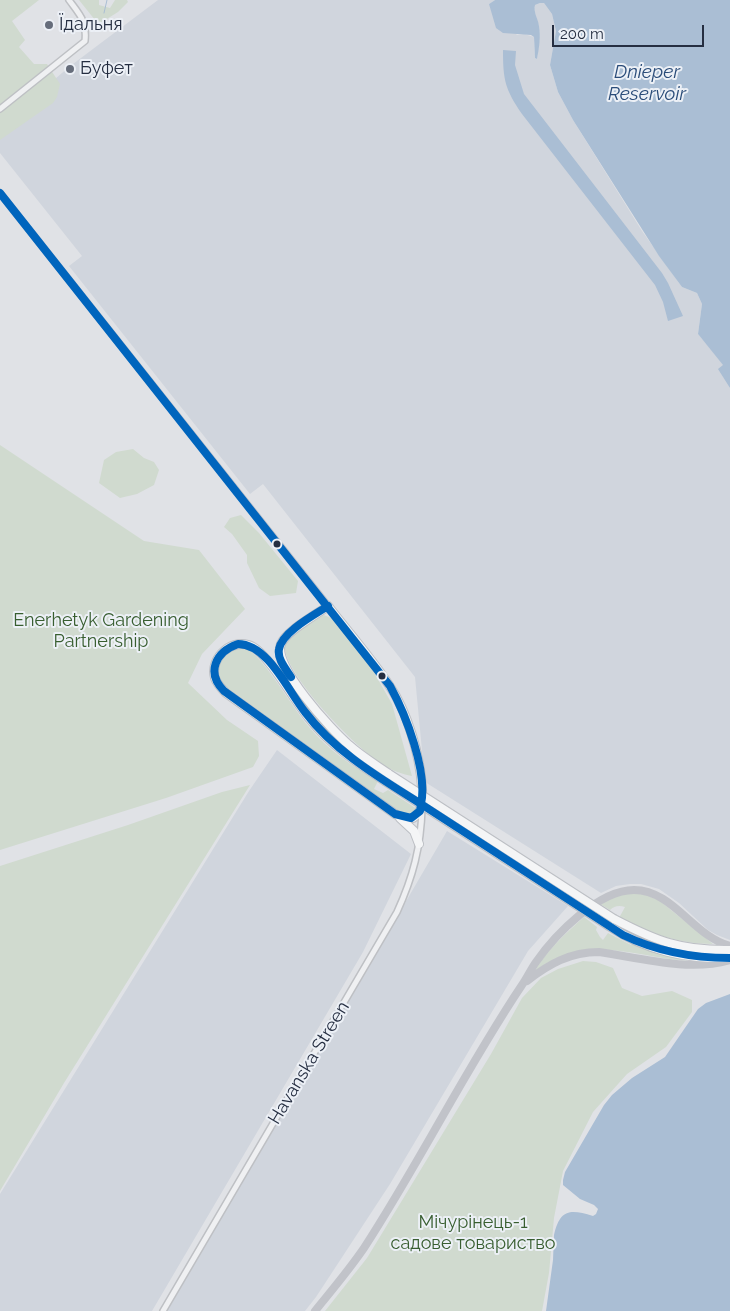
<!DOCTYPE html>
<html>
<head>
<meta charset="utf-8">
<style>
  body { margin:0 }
  #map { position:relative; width:730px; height:1311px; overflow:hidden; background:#e0e2e6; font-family:Raleway,sans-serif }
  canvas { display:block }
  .scale { position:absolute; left:552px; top:25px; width:152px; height:22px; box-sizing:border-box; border:2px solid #252e41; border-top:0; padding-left:6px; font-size:15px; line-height:18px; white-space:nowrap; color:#252e41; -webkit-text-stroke:4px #ecf0f6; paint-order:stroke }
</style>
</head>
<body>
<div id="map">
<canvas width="730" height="1311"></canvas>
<div class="scale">200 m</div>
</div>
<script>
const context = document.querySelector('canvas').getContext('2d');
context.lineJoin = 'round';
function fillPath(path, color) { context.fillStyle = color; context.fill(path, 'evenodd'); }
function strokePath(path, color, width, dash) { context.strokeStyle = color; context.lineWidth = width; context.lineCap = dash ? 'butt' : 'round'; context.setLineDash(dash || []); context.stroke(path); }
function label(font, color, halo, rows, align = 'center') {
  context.font = font + ' Raleway,sans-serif'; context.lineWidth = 4; context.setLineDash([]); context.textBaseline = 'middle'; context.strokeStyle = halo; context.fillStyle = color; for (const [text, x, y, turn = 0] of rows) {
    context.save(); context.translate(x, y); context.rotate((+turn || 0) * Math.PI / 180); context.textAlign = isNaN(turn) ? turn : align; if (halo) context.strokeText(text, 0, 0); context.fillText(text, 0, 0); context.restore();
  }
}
const built = new Path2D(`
  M158,0H495L489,4L517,35L524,34L534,37L535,58L537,59L540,35L539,26L534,9L535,5L540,3H544L552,14L556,31L550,65L558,92L573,120L642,231L682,287L697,293L702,304L698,334L724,365L730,388V940L717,935L708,930L679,903L659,889L641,884H630L616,886L601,893L425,782L415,677L263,484L250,494L69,266L82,256L0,153V126L69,67Z
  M277,750L411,854L363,952L152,1311H0V1194L249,791Z
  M447,831L568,906L528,951L390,1184L316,1297L305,1311H167Z`);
const green = new Path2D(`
  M0,0H39L12,21L25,40L19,47L34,64H47L60,84L57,97L53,103L0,140Z
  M79,0H99V5L110,8L115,0H127L128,2L118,12L102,22L95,20Z
  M0,445L144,541L199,550L245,609L202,654L188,683L227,720L258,741L259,756L253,767L166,798L0,850Z
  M133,449L144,458L154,462L159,470L154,485L137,494L120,498L99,483L104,460L116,452Z
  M241,515L259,533L298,581L296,593L270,596L259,588L247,563V555L232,534L224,527L230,518Z
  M324,615L331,618L371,667L392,704L412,776C402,774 391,770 383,765C359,751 280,671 285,644L306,626Z
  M244,647C264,656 292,708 309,727C328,750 352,766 378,781L374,789L383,793L388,790L417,809L412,814L401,813L223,685C212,666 224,650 244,647Z
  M250,785L64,1083L0,1191V866L128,825L222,792Z
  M629,893L645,894L660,901L713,944C678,944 650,933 619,918L625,907C619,905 614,906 610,910L600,904L610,897Z
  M584,917L597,927L596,930L600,937L603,940L608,933L631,945L632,944L657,953L688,961C631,957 586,932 534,972C547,950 565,934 584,917Z
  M618,927L643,938L676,949L730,953V954C691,957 651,948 618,927Z
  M583,961L596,962L613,968L622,988L642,996L672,991L692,1000V1012L666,1047L627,1074L593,1112L563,1171L554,1218L549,1273L542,1311H325L367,1258L491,1054L522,998L541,978L558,969Z`);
const water = new Path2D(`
  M495,0H730V388L718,369L723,365L698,334L702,304L697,293L682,287L659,256L573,120L558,92L550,65L556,31L552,14L544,3H540L535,5C533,12 538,18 539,26C541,36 539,49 537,59L535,58L534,37L531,35L503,33L496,28L489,4Z
  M503,50L516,51L515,65L524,94L662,273L668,283L683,316L668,321L663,302L655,285L522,114C505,89 503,80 503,50Z
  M730,994V1311H546L553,1260L554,1235C560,1209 570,1209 593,1216L596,1214L598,1209L594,1205L580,1199L563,1185V1180L565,1172L604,1105L612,1095L632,1078L665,1057L698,1009L706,1003Z`);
const stream = new Path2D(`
  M104,13L107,0`);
const street = new Path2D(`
  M0,109L85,41C87,21 80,15 69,0
  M163,1311L397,912C413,877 421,847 422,808`);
const secondary = new Path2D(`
  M0,193L328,606
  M527,981C549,964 570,952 599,952C640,958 689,972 730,960
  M315,1311C332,1290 349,1270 364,1248C420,1162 465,1070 522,985C527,978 531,969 536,962C555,935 598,890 634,890C673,890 693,936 730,946`);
const primary = new Path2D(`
  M385,781C357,763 331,745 309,718C294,700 271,658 253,647C234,636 209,657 215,678C217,684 221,688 226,693L395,814L403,818H413C424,811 422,798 422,787C420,755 407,711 389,685C371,658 348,632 328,606C316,615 286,631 281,644C272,665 332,731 349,745C361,756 376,765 389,774
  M400,818L414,831L419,844
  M614,919C656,941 681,951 730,950
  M609,926C647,951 686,959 730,958`);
const primaryBridge = new Path2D(`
  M389,774L614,919
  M385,781L609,926`);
const bus1 = new Path2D(`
  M0,193L390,686C406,715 428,772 421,804
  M238,644C268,644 288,691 305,712C335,752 380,778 421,804L420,811L411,818L395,814L224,691C206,673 215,652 238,644Z
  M291,677C286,669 277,659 279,649C282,632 314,615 328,606
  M421,804L623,935C658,952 692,958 730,958`);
const markers = [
  [49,25,5,"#666d7b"],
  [70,69,5,"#666d7b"],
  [277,544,4.5,"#252e41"],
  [382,676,4.5,"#252e41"]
];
const poiNames = [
  ["Їдальня",59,25],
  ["Буфет",80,69]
];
const parkNames = [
  ["Enerhetyk Gardening",101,621],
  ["Partnership",101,642],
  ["Мічурінець-1",473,1223],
  ["садове товариство",473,1244]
];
const streetNames = [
  ["Havanska Streen",309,1063,-59]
];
const waterNames = [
  ["Dnieper",647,72],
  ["Reservoir",647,94]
];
fillPath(built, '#d0d5dd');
fillPath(green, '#d0dacf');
fillPath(water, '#aabed4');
strokePath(stream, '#aabed4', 1);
strokePath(street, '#bec0c4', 8);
strokePath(primary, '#bcbfc4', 10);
strokePath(street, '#eff0f2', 5);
strokePath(secondary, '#c1c3c9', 8);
strokePath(primary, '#f4f5f6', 8);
strokePath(primaryBridge, '#bcbfc4', 10, []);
strokePath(primaryBridge, '#f4f5f6', 8);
strokePath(bus1, '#0065bd', 8);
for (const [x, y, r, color] of markers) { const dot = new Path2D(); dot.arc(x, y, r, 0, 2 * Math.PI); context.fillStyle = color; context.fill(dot); strokePath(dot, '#ecf0f6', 2); }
label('18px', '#252e41', '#ecf0f6', poiNames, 'left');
label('18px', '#385e30', '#ecf0f6', parkNames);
label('18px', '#252e41', '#ecf0f6', streetNames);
label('italic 19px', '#2a4c79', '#ecf0f6', waterNames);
</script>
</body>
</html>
